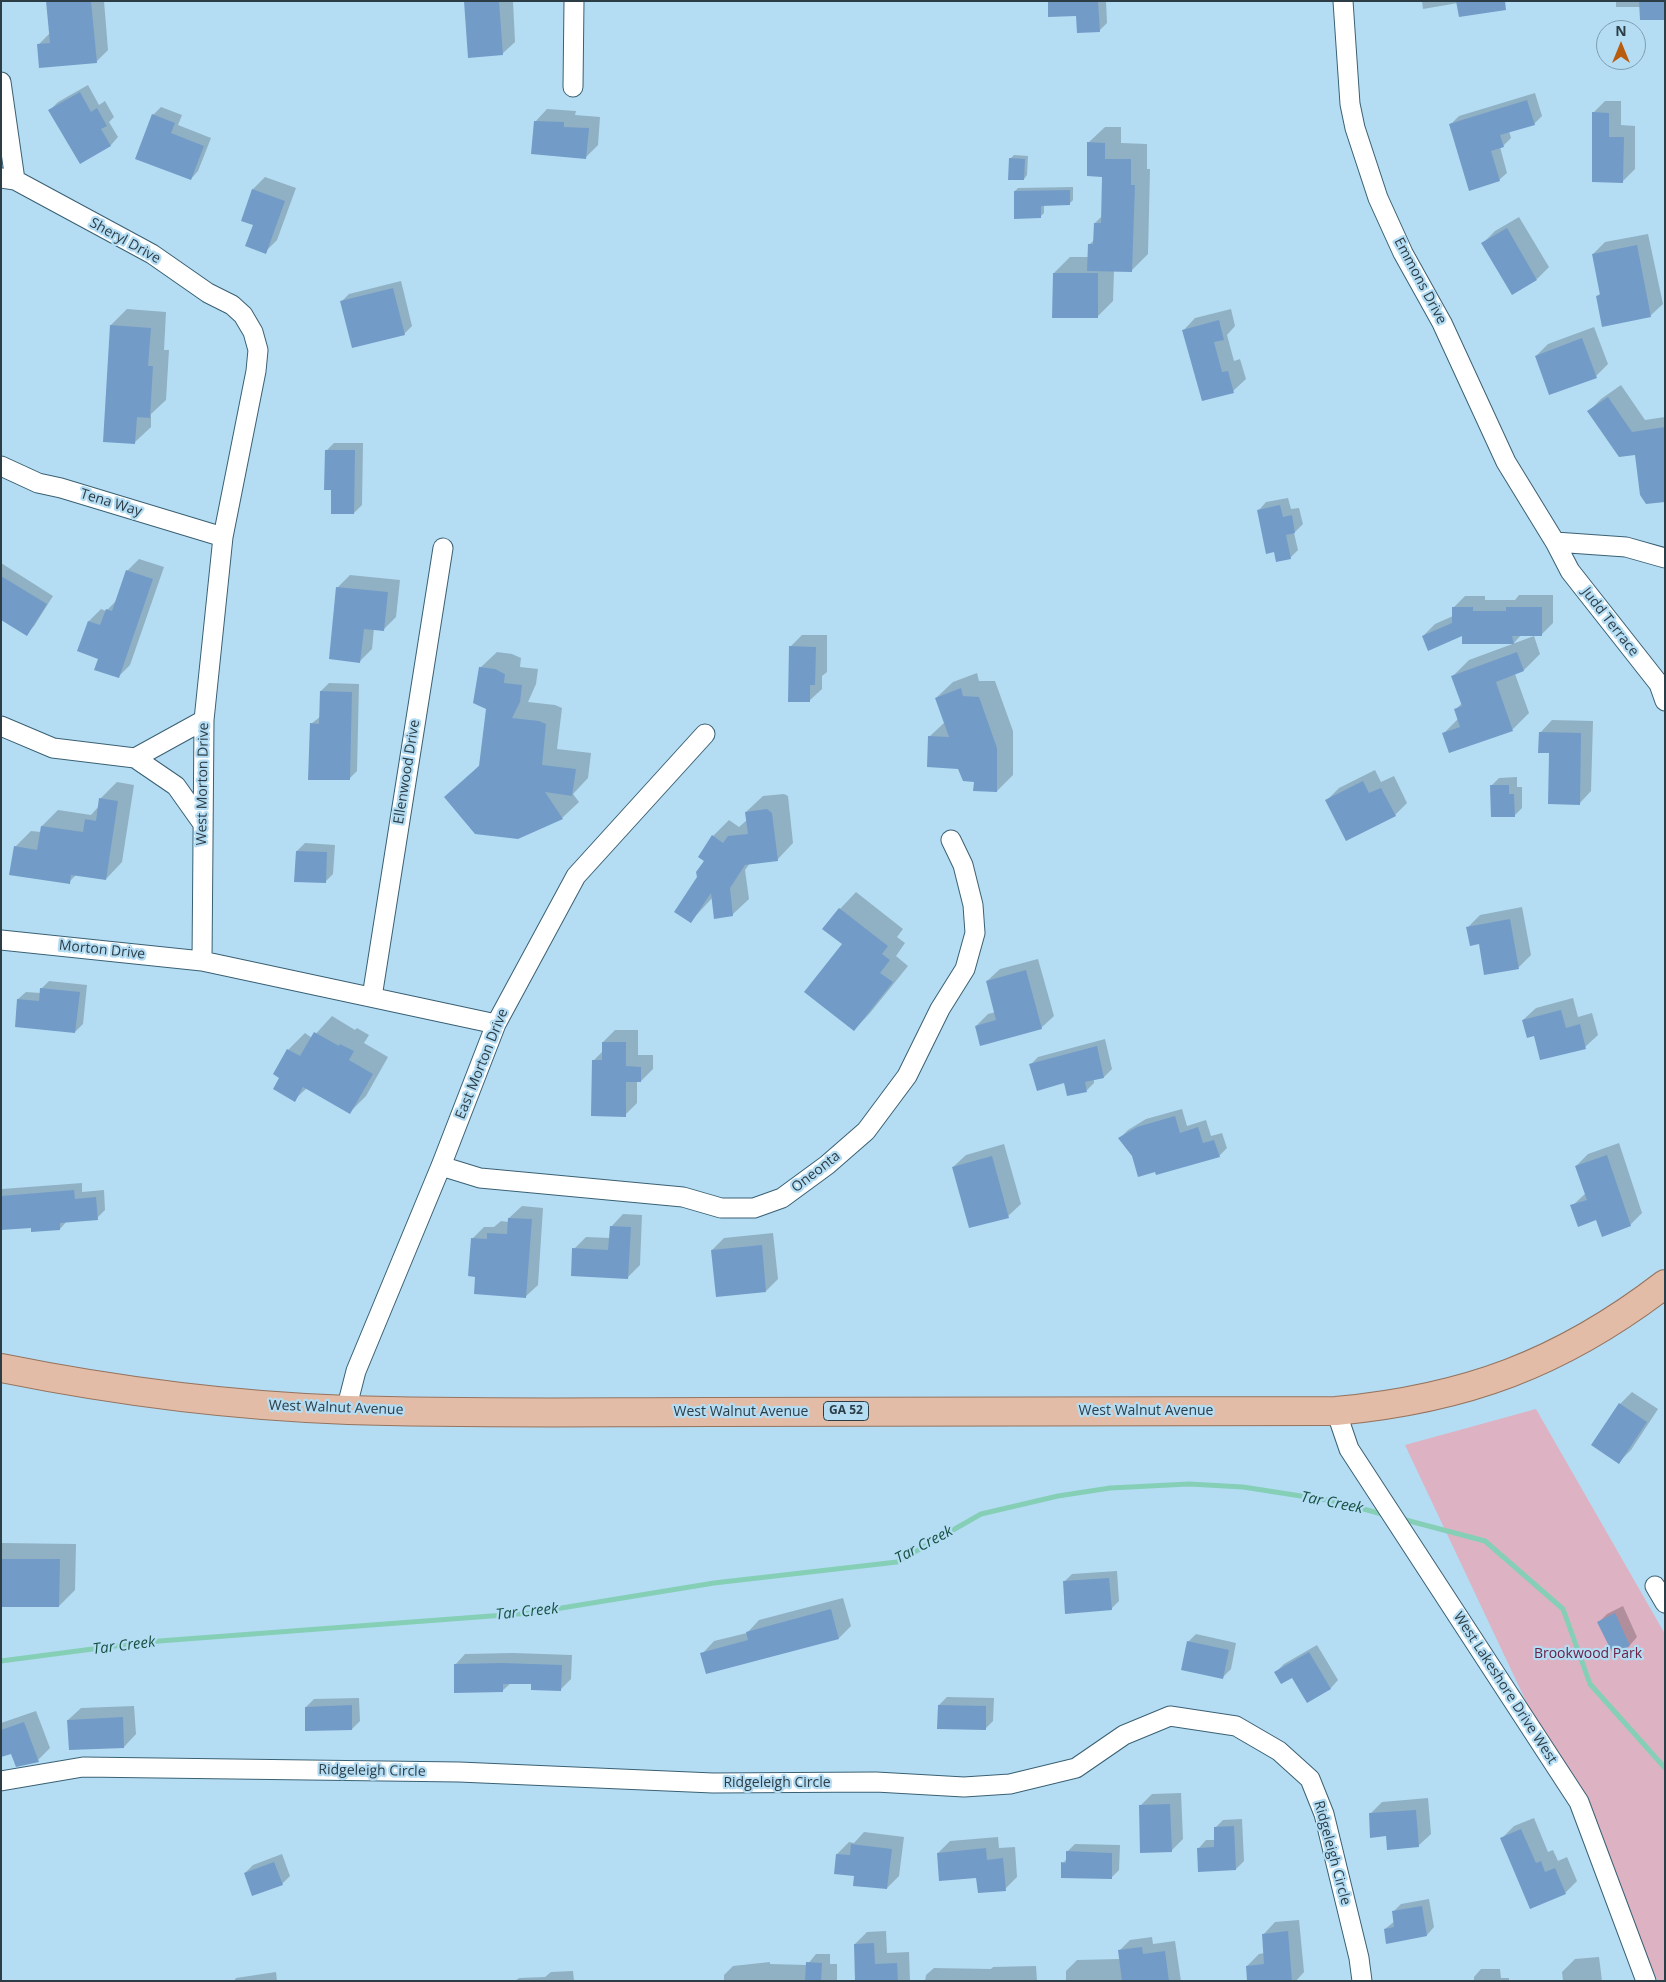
<!DOCTYPE html>
<html>
<head>
<meta charset="utf-8">
<style>
  body { margin:0 }
  #map { position:relative; width:1666px; height:1982px; overflow:hidden; background:#b4ddf4; font-family:"Open Sans",sans-serif }
  canvas { display:block }
  .frame { position:absolute; inset:0; border:2px solid #2c3d46; pointer-events:none }
  .north { position:absolute; left:1596px; top:20px; width:50px; height:50px; box-sizing:border-box; background:#b4ddf4; border:1px solid #7e9dae; border-radius:50%; rotate:0deg; font-size:14px; font-weight:700; line-height:20px; text-align:center; color:#2c3d46 }
  .north::after { content:''; display:block; margin:auto; width:18px; height:22px; background:#ba5c0e; clip-path:polygon(50% 0,100% 100%,50% 72%,0 100%) }
</style>
</head>
<body>
<div id="map">
<canvas width="1666" height="1982"></canvas>
<div class="frame"></div>
<div class="north">N</div>
</div>
<script>
const context = document.querySelector('canvas').getContext('2d');
context.lineJoin = 'round';
function fillPath(path, color) { context.fillStyle = color; context.fill(path, 'evenodd'); }
function strokePath(path, color, width, dash) { context.strokeStyle = color; context.lineWidth = width; context.lineCap = dash ? 'butt' : 'round'; context.setLineDash(dash || []); context.stroke(path); }
function label(font, color, halo, rows, align = 'center') {
  context.font = font + ' "Open Sans",sans-serif'; context.lineWidth = 4.5; context.setLineDash([]); context.textBaseline = 'middle'; context.strokeStyle = halo; context.fillStyle = color; for (const [text, x, y, turn = 0] of rows) {
    context.save(); context.translate(x, y); context.rotate((+turn || 0) * Math.PI / 180); context.textAlign = isNaN(turn) ? turn : align; if (halo) context.strokeText(text, 0, 0); context.fillText(text, 0, 0); context.restore();
  }
}
const green = new Path2D(`
  M1536,1409L1665,1634V1981H1658L1405,1445Z`);
const shadow = new Path2D(`
  M48,1H104L108,50L96,62L38,45L50,33Z
  M465,1H513L515,42L502,54Z
  M1049,1H1106L1107,23L1099,31L1078,15Z
  M1422,1H1492L1458,3L1423,9Z
  M1616,1H1665L1641,7H1616Z
  M88,85L99,105L105,101L114,117L109,122L118,137L111,145L80,162L50,110L58,102Z
  M1535,93L1542,116L1534,124L1509,131L1511,138L1503,146L1500,147L1507,173L1499,180L1451,124L1459,116Z
  M1605,101H1621V125L1635,126V169L1623,181L1593,113Z
  M161,107L182,115L178,125L211,138L198,171L191,179L153,115Z
  M547,109L576,111L575,115L600,117L598,145L586,157L535,122Z
  M1105,127H1121V143L1147,144V169H1150L1148,254L1132,270H1114L1113,301L1097,317L1054,273L1070,257H1089V245L1095,239V223L1102,216L1103,176L1088,143Z
  M1014,155L1028,156L1027,175L1024,179L1010,159Z
  M265,177L296,188L277,240L265,252L255,224L242,220L253,189Z
  M1073,187V200L1069,204H1044V213L1040,217L1015,191L1018,188Z
  M1519,217L1549,267L1537,279L1483,243L1495,231Z
  M1648,234L1663,304L1650,316L1597,296L1601,293L1593,254L1605,242Z
  M401,281L412,326L404,334L341,302L349,294Z
  M127,309L166,312L164,350H169L166,400L151,414V427L134,443L111,325Z
  M1231,309L1235,326L1227,335L1234,361L1240,359L1246,379L1233,391L1183,331L1195,318Z
  M1594,327L1608,364L1596,376L1536,356L1548,344Z
  M1621,385L1645,420L1665,417V501L1636,454L1589,411L1601,399Z
  M334,443H363L362,505L354,513L333,489L326,451Z
  M1288,498L1291,509L1299,508L1303,524L1294,533L1298,550L1290,558L1275,551L1259,510L1266,502Z
  M139,559L164,567L130,665L118,677L99,658L79,651L89,621L101,609L106,611L117,600L127,571Z
  M1,563L53,596L34,626L26,634L1,618Z
  M350,575L400,580L396,617L384,629L374,628L372,649L360,661L338,587Z
  M1519,595H1553V623L1541,635H1521L1514,643H1463V634L1423,636L1435,624L1453,616V608L1465,596H1485V600H1515Z
  M802,635H827V672L822,676V689L809,701L790,647Z
  M1534,636L1540,654L1524,670L1515,674L1529,713L1513,729L1450,752L1443,734L1459,718L1456,709L1462,703L1453,676L1469,660Z
  M497,652L512,654L521,658L520,667L538,669L536,684L528,702L555,705L562,708L557,749L591,753L588,778L573,794L579,802L562,818L517,838L446,797L481,764L487,708L480,668Z
  M977,673L979,681H995L1013,731V775L997,791L975,780L929,737L945,722L936,698L953,682Z
  M329,683L359,684L357,771L349,779L311,724L321,716V691Z
  M1552,720L1593,721L1591,791L1579,804L1540,733Z
  M1375,770L1381,782L1394,776L1407,803L1395,815L1327,800L1339,788Z
  M1517,777V787H1522V808L1514,816L1492,785L1499,778Z
  M117,782L134,785L122,862L106,879L77,874L69,882L15,847L31,831L41,832L42,826L58,810L91,815L99,806L100,799Z
  M784,794L788,796L793,843L777,860L750,863L745,870L749,899L732,915L713,897L691,921L698,877L713,836L729,820L739,827L747,820L746,812L763,796Z
  M305,843L335,845L333,874L325,882L297,851Z
  M856,892L903,929L897,937L905,943L896,956L908,966L870,1013L854,1030L843,944L824,929L840,909Z
  M1522,907L1531,955L1519,967L1480,943L1468,927L1480,915Z
  M1038,959L1054,1016L1041,1028L976,1026L988,1014L996,1012L987,981L1000,969Z
  M49,981L87,985L83,1024L75,1032L18,999L26,992L41,993V989Z
  M1573,998L1578,1017L1592,1013L1598,1035L1585,1047L1535,1035L1523,1020L1536,1008Z
  M332,1016L355,1030L357,1028L369,1035L364,1043L388,1057L366,1096L350,1112L307,1088L294,1100L281,1078L274,1074L288,1050L305,1033L312,1038Z
  M615,1030H638V1055H653V1069L641,1081H637V1103L625,1115L593,1061L603,1051V1042Z
  M1105,1039L1112,1069L1104,1077L1094,1079V1083L1086,1091L1031,1064L1038,1057Z
  M1182,1109L1187,1126L1206,1120L1211,1136L1222,1133L1227,1148L1219,1156L1156,1171L1133,1155L1120,1138L1128,1130L1146,1119Z
  M1619,1143L1642,1213L1630,1225L1597,1219L1572,1206L1586,1193L1576,1166L1588,1154Z
  M1004,1144L1021,1204L1008,1216L953,1167L966,1155Z
  M82,1183V1192L104,1190L105,1210L97,1218L67,1221L60,1229L32,1227L1,1229L2,1189Z
  M522,1206L543,1208L538,1285L525,1297L476,1276L472,1239L484,1227H494L501,1221L509,1222V1218Z
  M623,1214L642,1215L640,1265L628,1277L574,1249L586,1237L610,1238L611,1227Z
  M773,1233L778,1279L766,1291L712,1250L724,1238Z
  M1632,1392L1658,1409L1631,1450L1619,1462L1620,1404Z
  M1,1543L76,1544L75,1590L59,1606H1Z
  M1117,1571L1119,1601L1111,1609L1064,1582L1072,1574Z
  M843,1598L851,1626L839,1638L702,1654L714,1641L747,1633L759,1620Z
  M1623,1606L1637,1637L1630,1645L1613,1652L1599,1622L1607,1614Z
  M1196,1634L1236,1643L1231,1669L1223,1677L1188,1642Z
  M1317,1645L1338,1680L1331,1688L1307,1702L1292,1676L1276,1672L1284,1664Z
  M513,1653L572,1655L571,1679L561,1689L533,1683H511L502,1691L455,1665L465,1654Z
  M947,1697L994,1698L993,1721L985,1729L939,1705Z
  M359,1698L360,1721L352,1729L306,1707L314,1699Z
  M134,1706L136,1734L124,1747L68,1720L81,1708Z
  M36,1711L50,1748L38,1760L12,1752L1,1756V1723Z
  M1181,1793L1183,1839L1171,1851L1140,1806L1152,1794Z
  M1428,1798L1431,1834L1418,1846L1387,1835L1370,1814L1382,1802Z
  M1534,1818L1548,1852L1553,1850L1558,1861L1567,1857L1577,1881L1565,1893L1502,1838L1514,1826Z
  M1242,1819L1244,1861L1236,1869L1199,1848L1206,1840H1215V1828L1223,1820Z
  M864,1832L904,1837L899,1876L887,1888L856,1875L837,1854L849,1842L854,1843Z
  M998,1837L999,1848L1015,1847L1017,1877L1005,1889L977,1876L938,1853L950,1841Z
  M1075,1844L1120,1845L1119,1870L1111,1878L1063,1863L1067,1859V1852Z
  M282,1854L290,1876L282,1884L245,1873L253,1865Z
  M1429,1899L1434,1927L1427,1935L1385,1929L1395,1921L1393,1912L1401,1904Z
  M1299,1920L1304,1972L1296,1981H1248L1247,1966L1259,1954L1265,1953L1263,1935L1275,1922Z
  M886,1931L887,1953L909,1952L910,1981H856L855,1944L867,1932Z
  M1152,1937L1153,1944L1175,1941L1181,1981H1066V1971L1077,1960L1120,1959L1119,1951L1130,1940Z
  M816,1954H830V1964H837V1981H724V1975L733,1966L770,1962V1964L807,1965Z
  M1599,1957L1602,1981H1563L1562,1972L1575,1959Z
  M1036,1966L1037,1981H925L926,1975L934,1968L991,1969L993,1967Z
  M1481,1969H1500L1501,1978H1509V1981H1474V1977Z
  M573,1971L574,1981H515L519,1978L545,1977L551,1972Z
  M276,1972L277,1981H234L236,1978Z`);
const stream = new Path2D(`
  M1402,1519L1485,1541L1563,1609L1590,1684L1665,1768
  M1,1661L146,1642L531,1613L714,1583L897,1562L981,1514L1058,1496L1110,1488L1189,1484L1243,1487L1333,1501L1386,1515`);
const building = new Path2D(`
  M46,1H91L97,63L39,68L37,44L50,43Z
  M464,1H499L503,55L468,58Z
  M1048,1H1098L1100,32L1077,33L1076,16L1048,17Z
  M1456,1H1505L1506,10L1459,17Z
  M1639,1H1665V20H1640Z
  M80,92L91,112L97,108L107,126L101,129L111,146L80,164L48,110Z
  M1527,100L1535,125L1500,135L1504,147L1491,151L1500,181L1469,191L1449,124Z
  M1592,112L1609,113V137H1624L1623,183L1592,182Z
  M152,114L175,123L171,133L204,146L191,180L135,159Z
  M534,121L564,122V127L589,128L586,159L531,154Z
  M1087,142L1105,143V159H1131V185H1135L1132,272L1087,271L1088,244H1093L1094,223H1101L1102,177L1087,176Z
  M1009,158L1025,159L1024,180H1008Z
  M252,189L285,201L266,254L245,246L253,225L241,221Z
  M1070,190V205L1041,206V218L1014,219V191Z
  M1507,228L1537,280L1512,295L1481,243Z
  M1637,245L1651,317L1602,327L1596,296L1600,295L1592,254Z
  M1053,273H1098V318H1052Z
  M393,288L405,335L352,348L340,301Z
  M1219,320L1224,340L1214,342L1222,372L1228,371L1234,393L1202,401L1182,330Z
  M110,325L151,328L148,366H153L150,418L137,417L135,444L103,442Z
  M1582,338L1597,378L1549,395L1535,356Z
  M1608,397L1632,432L1665,427V502L1646,504L1640,495L1635,455L1619,457L1587,411Z
  M325,450H355L354,514H331V490H324Z
  M1280,505L1283,517L1292,515L1295,533L1286,535L1291,559L1276,562L1274,552L1266,554L1257,510Z
  M126,570L153,579L119,678L94,670L98,659L77,651L88,621L100,625L106,609L112,611Z
  M1,576L47,604L27,636L1,620Z
  M336,587L388,592L384,631L364,629L360,663L329,659Z
  M1452,607H1473V611H1506V607H1542V636H1512L1514,644H1462V636L1428,651L1422,636L1452,623Z
  M789,646L816,647L815,685H810V702H788Z
  M1517,652L1524,671L1496,682L1513,731L1449,753L1442,733L1460,727L1454,709L1462,706L1451,676Z
  M479,667L495,669L505,674L504,683L522,685L520,702L512,718L539,721L546,724L542,765L576,769L572,796L545,792L563,819L518,839L475,834L444,797L479,766L486,709L473,703Z
  M961,688L963,696L979,697L997,748V792L973,791L974,782L963,781L958,769L927,767L928,736L949,737L935,698Z
  M320,691L352,692L350,780H308L310,723L319,724Z
  M1539,732L1581,733L1580,805L1548,804L1549,753H1538Z
  M1363,781L1369,793L1381,788L1396,816L1346,841L1325,800Z
  M1490,785H1509V794H1514L1515,817H1491Z
  M99,798L118,801L106,880L71,875L70,884L9,875L14,846L37,850L41,826L83,832L85,819L96,821Z
  M767,809L772,813L778,861L745,865L730,888L733,916L714,919L711,893L691,923L674,912L697,877L696,872L704,861L698,857L712,835L723,843L728,836L748,834L745,812Z
  M296,851L327,852L326,883L294,882Z
  M839,908L888,946L882,954L890,960L880,973L893,982L854,1031L804,992L842,944L822,929Z
  M1510,919L1519,969L1484,975L1479,944L1470,946L1466,927Z
  M1026,970L1042,1029L980,1046L975,1026L996,1020L986,981Z
  M40,988L80,992L75,1033L15,1027L17,999L39,1001Z
  M1561,1010L1566,1028L1580,1024L1586,1049L1540,1060L1534,1036L1527,1038L1522,1020Z
  M314,1032L339,1046L340,1044L354,1051L349,1060L373,1074L350,1114L303,1087L295,1102L273,1089L279,1078L273,1074L287,1049L300,1056Z
  M602,1042H626V1066L641,1067V1082H626V1117L591,1116L592,1060H602Z
  M1097,1046L1104,1078L1085,1082L1087,1092L1067,1096L1064,1083L1037,1091L1029,1064Z
  M1175,1116L1180,1133L1198,1127L1203,1143L1214,1140L1220,1157L1156,1175L1155,1172L1138,1177L1132,1156L1118,1138L1137,1127Z
  M1607,1155L1631,1226L1602,1237L1596,1220L1578,1227L1570,1205L1587,1200L1575,1166Z
  M992,1156L1009,1218L969,1228L952,1167Z
  M74,1190L75,1199L96,1197L98,1220L60,1223V1230L31,1232V1228L1,1230V1196Z
  M508,1218L532,1219L526,1298L474,1294L475,1277L468,1276L471,1238L487,1239V1233L507,1234Z
  M610,1226L631,1227L628,1279L571,1276L572,1248L608,1250Z
  M762,1245L766,1292L716,1297L711,1250Z
  M1619,1403L1647,1422L1619,1464L1591,1445Z
  M1,1559H60L59,1607H1Z
  M1109,1578L1112,1610L1065,1614L1063,1581Z
  M831,1609L839,1639L706,1674L700,1653L748,1640L746,1632Z
  M1615,1613L1630,1646L1613,1654L1597,1622Z
  M1187,1641L1229,1650L1223,1679L1181,1670Z
  M1309,1652L1331,1689L1307,1703L1292,1678L1281,1684L1274,1672Z
  M502,1663L562,1665L561,1691L531,1690V1684H503V1692L454,1693V1664Z
  M352,1705V1730L305,1731V1707Z
  M938,1705L986,1706V1730L937,1729Z
  M123,1717L124,1748L69,1750L67,1720Z
  M24,1722L39,1762L16,1767L11,1754L1,1757V1730Z
  M1170,1804L1172,1852L1140,1853L1139,1805Z
  M1416,1810L1419,1847L1387,1850L1386,1836L1370,1838L1369,1813Z
  M1234,1826L1236,1870L1198,1872L1197,1848L1214,1847V1827Z
  M1521,1829L1536,1863L1541,1861L1545,1872L1555,1868L1566,1894L1530,1909L1500,1838Z
  M851,1844L892,1849L887,1889L853,1886L854,1876L834,1874L836,1854L850,1855Z
  M986,1848L987,1860L1003,1858L1006,1891L978,1893L976,1878L939,1881L937,1853Z
  M1066,1851L1112,1853V1879L1061,1878V1862L1066,1863Z
  M274,1862L283,1885L252,1896L244,1873Z
  M1422,1906L1427,1936L1386,1944L1384,1929L1394,1927L1392,1911Z
  M1288,1931L1292,1981H1247L1246,1966L1264,1964L1262,1934Z
  M874,1943L875,1964L897,1963L898,1981H855L854,1944Z
  M1142,1947L1143,1954L1165,1951L1169,1981H1122L1118,1950Z
  M806,1962L822,1963L821,1981H805Z`);
const street = new Path2D(`
  M1343,1L1350,104L1355,128L1378,198L1403,253L1442,323L1506,462L1555,542L1570,571L1659,684L1665,701
  M1,82L15,180
  M573,87L574,1
  M1,178L15,180L152,254L208,293L232,305L243,315L253,332L258,350L256,371L223,537L204,720L202,961L496,1024
  M1,466L38,483L61,488L223,537
  M1555,542L1626,547L1665,558
  M1,726L53,748L135,758L204,720
  M135,758L176,786L203,824
  M1,940L202,961
  M372,997L443,548
  M441,1166L480,1178L683,1197L721,1208H754L782,1198L827,1165L866,1131L907,1076L940,1009L965,969L975,933L973,905L963,865L951,840
  M346,1410L356,1371L441,1166L496,1024L576,876L705,734
  M1336,1411L1349,1449L1579,1802L1646,1981
  M1655,1586L1665,1603
  M1,1781L83,1767L459,1772L713,1783L876,1782L964,1787L1010,1784L1076,1768L1124,1735L1170,1716L1236,1726L1279,1751L1310,1779L1324,1814L1359,1958L1362,1981`);
const primary = new Path2D(`
  M1,1368C115,1391 232,1406 348,1410C469,1414 590,1412 711,1412C919,1411 1127,1411 1336,1411C1465,1399 1561,1364 1665,1284`);
const shields = [
  [846,1411,45]
];
const shieldNames = [
  ["GA 52",846,1411]
];
const streetNames = [
  ["Sheryl Drive",125,241,29],
  ["Emmons Drive",1420,281,62],
  ["Tena Way",111,503,17],
  ["Judd Terrace",1610,622,52],
  ["Ellenwood Drive",407,772,-81],
  ["West Morton Drive",203,784,-89],
  ["Morton Drive",102,950,6],
  ["East Morton Drive",482,1064,-68],
  ["Oneonta",816,1172,-38],
  ["West Walnut Avenue",336,1408,2],
  ["West Walnut Avenue",1146,1411],
  ["West Walnut Avenue",741,1412],
  ["West Lakeshore Drive West",1505,1688,57],
  ["Ridgeleigh Circle",372,1771,1],
  ["Ridgeleigh Circle",777,1783],
  ["Ridgeleigh Circle",1332,1853,75]
];
const parkNames = [
  ["Brookwood Park",1588,1654]
];
const waterNames = [
  ["Tar Creek",1332,1503,11],
  ["Tar Creek",924,1545,-28],
  ["Tar Creek",527,1612,-6],
  ["Tar Creek",124,1646,-7]
];
fillPath(green, '#ddb2c3');
fillPath(shadow, '#0003');
strokePath(stream, '#86cfb7', 5);
fillPath(building, '#729bc8');
strokePath(street, '#3a6073', 21);
strokePath(primary, '#95735e', 30);
strokePath(street, '#fff', 19);
strokePath(primary, '#e2bca6', 28);
for (const [x, y, w] of shields) { const box = new Path2D(); box.roundRect(x - w / 2, y - 9.5, w, 19, 4); context.fillStyle = '#b4ddf4'; context.fill(box); strokePath(box, '#2c3d46', 1); }
label('bold 12px', '#2c3d46', null, shieldNames);
label('14px', '#2c3d46', '#b4ddf4', streetNames);
label('14px', '#692146', '#b4ddf4', parkNames);
label('italic 15px', '#155141', '#b4ddf4', waterNames);
</script>
</body>
</html>
